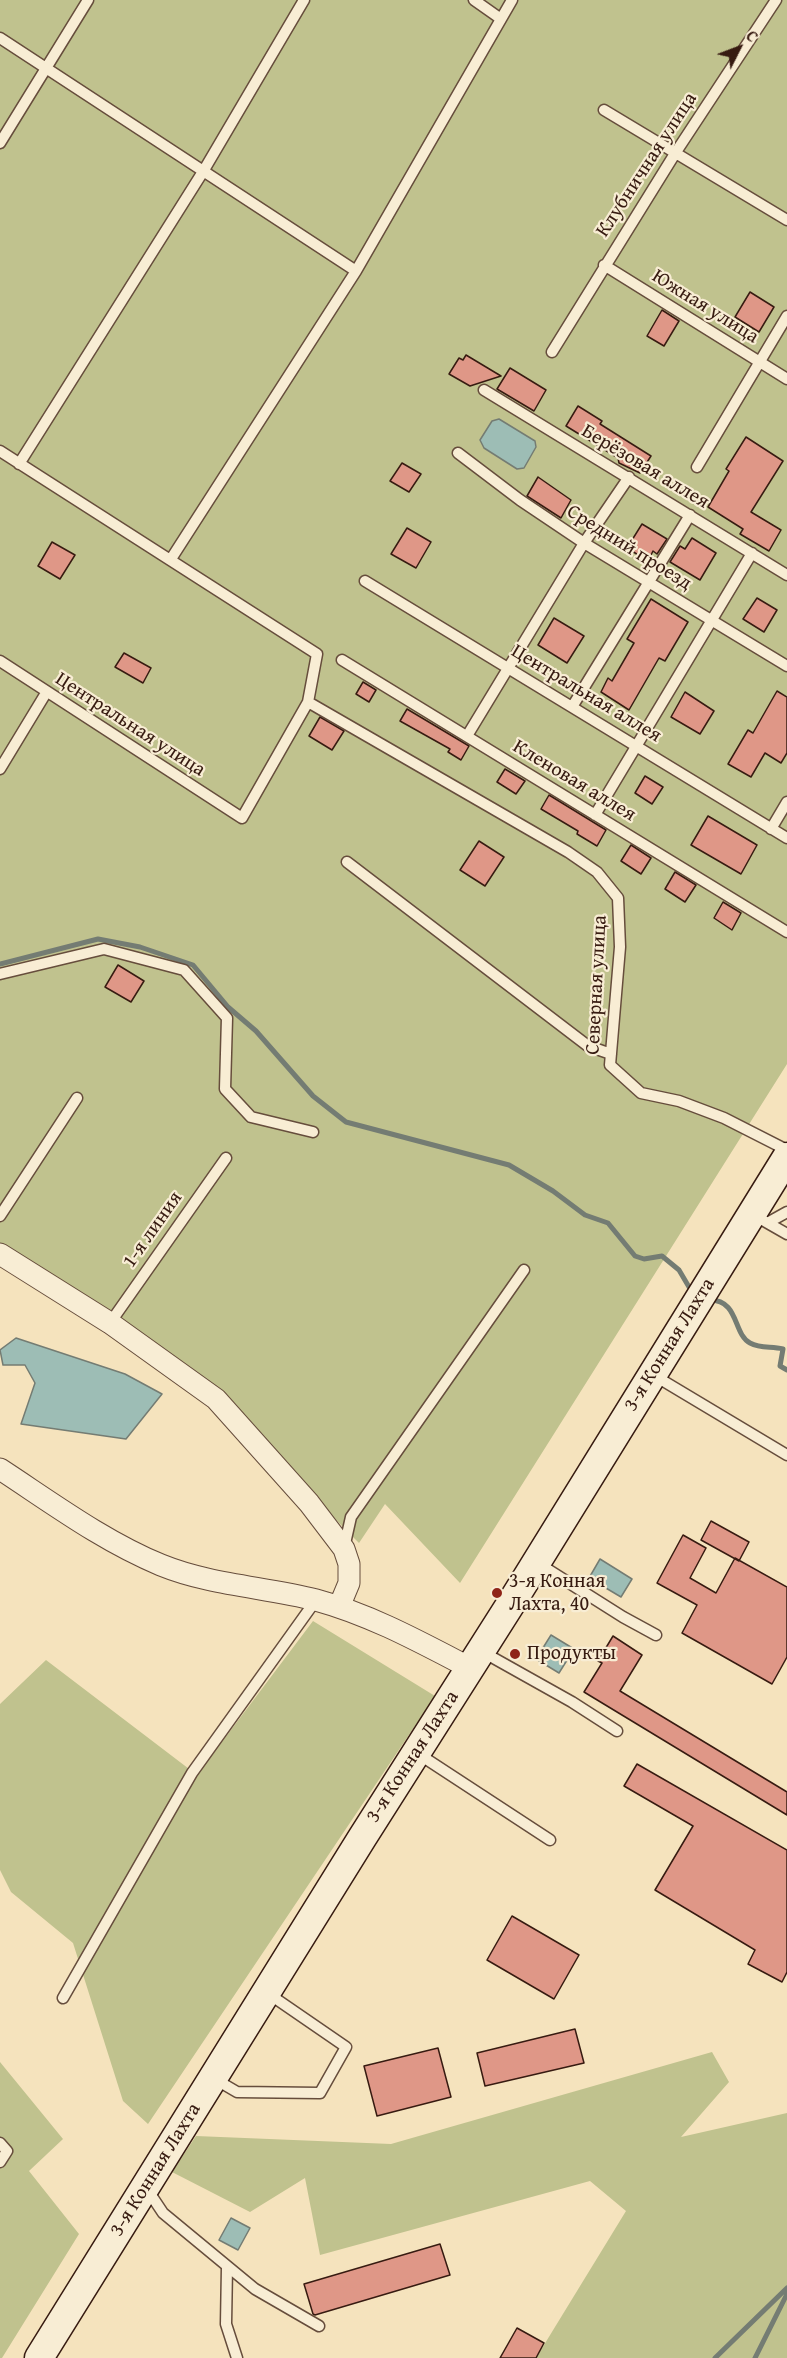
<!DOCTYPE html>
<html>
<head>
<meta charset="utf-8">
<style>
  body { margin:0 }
  #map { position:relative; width:787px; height:2358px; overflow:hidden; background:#f5e3bd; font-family:"Gentium Book Plus",serif }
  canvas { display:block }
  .north { position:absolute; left:709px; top:18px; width:60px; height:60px; -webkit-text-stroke:4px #f8edd4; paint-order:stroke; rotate:48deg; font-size:16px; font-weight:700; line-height:24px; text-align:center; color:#371b11 }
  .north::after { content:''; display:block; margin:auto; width:21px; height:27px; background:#371b11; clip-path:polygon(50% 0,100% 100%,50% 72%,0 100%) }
</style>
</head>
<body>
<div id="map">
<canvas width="787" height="2358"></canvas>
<div class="north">С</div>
</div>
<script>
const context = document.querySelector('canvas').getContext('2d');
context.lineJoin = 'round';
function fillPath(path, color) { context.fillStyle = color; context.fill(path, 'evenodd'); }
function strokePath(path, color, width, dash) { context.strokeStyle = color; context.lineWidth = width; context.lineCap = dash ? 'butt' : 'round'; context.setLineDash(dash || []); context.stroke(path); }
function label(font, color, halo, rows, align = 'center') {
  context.font = font + ' "Gentium Book Plus",serif'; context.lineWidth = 4.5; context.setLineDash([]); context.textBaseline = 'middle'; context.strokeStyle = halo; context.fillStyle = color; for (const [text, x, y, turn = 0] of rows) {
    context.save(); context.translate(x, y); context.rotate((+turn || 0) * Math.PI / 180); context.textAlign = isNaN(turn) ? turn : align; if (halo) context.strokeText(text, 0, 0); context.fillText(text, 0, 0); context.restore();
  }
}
const green = new Path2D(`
  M0,0H787V1064L460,1583L385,1504L359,1543L218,1402L0,1261Z
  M313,1621L435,1696L148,2124L123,2101L73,1943L11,1892L0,1870V1704L46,1660L197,1775Z
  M712,2052L729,2082L681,2137L787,2113V2358H536L626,2211L590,2181L320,2255L305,2178L250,2212L172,2172L196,2136L391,2144Z
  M0,2062L63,2139L29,2171L79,2234L2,2358H0Z`);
const water = new Path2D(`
  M499,419L535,441L536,447L524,468L517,469L484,448L480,440L492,421Z
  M16,1338L125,1374L162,1394L126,1439L21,1424L35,1383L25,1365H3L0,1350Z
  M600,1559L632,1579L621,1597L589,1578Z
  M551,1635L574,1649L559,1673L536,1659Z
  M231,2218L250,2228L238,2250L219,2240Z`);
const stream = new Path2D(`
  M0,964L98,939L140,947L193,965L228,1007L256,1031L313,1096L346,1122L509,1165L553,1191L585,1215L608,1223L635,1256L644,1259L662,1256L679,1270L689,1287L695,1292
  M710,1300C739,1300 733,1334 750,1343C761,1349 771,1346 783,1349L780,1366L787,1370
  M715,2358L787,2288
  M755,2358L787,2294`);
const building = new Path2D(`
  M750,292L774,307L759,332L735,317Z
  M662,310L679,321L664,346L647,336Z
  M466,355L501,376L470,386L449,374L459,358L463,360Z
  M510,368L546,390L534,411L497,389Z
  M578,406L602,421L600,424L651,456L640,473L619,463L618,458L566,426Z
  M746,437L783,461L751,512L781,530L769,551L740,534L743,529L708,507L729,471L726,469Z
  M402,463L421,474L409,492L390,481Z
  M538,477L571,500L561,518L527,496Z
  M642,524L667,539L657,554L653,551L648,561L627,548Z
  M407,528L431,542L416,568L391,554Z
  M692,538L716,553L700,580L670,562L680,546L685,549Z
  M52,542L75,555L60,579L38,566Z
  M757,598L777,610L764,632L743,619Z
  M651,599L688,622L665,661L659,658L629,710L601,692L608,678L612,681L634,643L627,639Z
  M554,618L584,636L567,663L538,645Z
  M124,653L151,668L143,683L115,667Z
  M363,682L376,690L369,702L356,694Z
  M777,691L787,697V753L781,763L765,753L751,777L728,764L748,730L753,733Z
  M685,692L714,711L700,734L671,717Z
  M407,709L469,746L461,760L448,752L450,749L400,721Z
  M320,717L344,731L332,750L309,736Z
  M505,769L525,781L516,794L497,782Z
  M645,776L663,787L652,804L635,793Z
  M549,795L606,830L597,846L577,834L578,831L541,809Z
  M708,816L757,845L741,874L691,845Z
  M479,841L504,857L485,886L460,870Z
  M631,845L651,858L641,874L621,861Z
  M675,872L696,885L685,902L665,889Z
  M723,902L741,913L732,930L714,918Z
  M118,965L144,981L131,1002L105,987Z
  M711,1521L749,1542L739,1561L701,1540Z
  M683,1535L706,1548L690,1578L716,1593L735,1558L787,1587V1657L772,1684L682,1633L697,1605L657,1583Z
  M613,1636L642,1655L620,1691L787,1792V1815L584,1692L602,1663L598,1661Z
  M637,1764L787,1850V1972L782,1982L748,1964L755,1950L655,1890L693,1826L624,1786Z
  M512,1916L579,1955L554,1999L487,1960Z
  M575,2029L584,2063L485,2086L477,2053Z
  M438,2048L451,2097L377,2116L364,2066Z
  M440,2244L450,2275L315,2315L313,2314L304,2284Z
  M517,2328L544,2343L536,2358H500Z`);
const lane = new Path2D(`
  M474,0L501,19
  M0,38L356,271
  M604,110L787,220
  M0,143L88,0
  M604,265L787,379
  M552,352L676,152L776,0
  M484,390L787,575
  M0,451L317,654L308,702L242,818L0,661
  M458,453L520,500L584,543L787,666
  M19,464L204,170L304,0
  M697,467L787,316
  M171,559L356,271L512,0
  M365,581L787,838
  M342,660L787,932
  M308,702L568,852L597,872L618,898L620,947L610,1065L641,1093L679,1101L724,1118L787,1150
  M572,707L690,515
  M467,736L584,543L629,477
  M0,769L46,693
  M595,815L752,553
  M771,829L787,802
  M347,862L588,1046L611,1054
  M0,974L104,949L184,970L227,1018L225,1089L251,1117L313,1132
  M752,1214L787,1234
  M0,1216L77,1098
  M769,1222L787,1212
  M110,1323L226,1158
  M655,1376L787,1455
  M344,1548L351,1517L524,1270
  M536,1562L623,1617L656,1635
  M481,1651L572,1702L617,1731
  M417,1753L550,1840
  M63,1998L192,1773L316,1600
  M213,2078L237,2092L320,2093L346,2047L266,1992
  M0,2143L7,2151L0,2162
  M147,2189L163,2213L255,2289L319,2326
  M227,2267L226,2324L237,2358`);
const street = new Path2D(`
  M0,1254L110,1323L216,1399L309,1503L344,1549L349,1564V1583L339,1607
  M0,1469C52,1503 103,1541 161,1565C210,1585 265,1587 316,1600C371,1615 420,1642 470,1668`);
const secondary = new Path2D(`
  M39,2358L362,1838L510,1605L787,1157`);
const markers = [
  [497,1593,6,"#8f2418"],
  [515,1654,6,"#8f2418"]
];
const streetNames = [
  ["Клубничная улица",647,165,-57],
  ["Южная улица",705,307,32],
  ["Берёзовая аллея",645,467,31],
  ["Средний проезд",629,548,32],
  ["Центральная аллея",586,694,31],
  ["Центральная улица",130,725,33],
  ["Кленовая аллея",574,781,31],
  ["Северная улица",597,985,-87],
  ["1-я линия",153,1230,-55],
  ["3-я Конная Лахта",670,1345,-58],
  ["3-я Конная Лахта",413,1757,-57],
  ["3-я Конная Лахта",156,2170,-58]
];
const poiNames = [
  ["3-я Конная",509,1582],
  ["Лахта, 40",509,1605],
  ["Продукты",527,1654]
];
fillPath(green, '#c0c28e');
fillPath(water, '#9dbdb5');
strokePath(water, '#747c73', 1.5);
strokePath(stream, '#747c73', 5);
fillPath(building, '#df9787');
strokePath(building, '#371b11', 1.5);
strokePath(lane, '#664d3c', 13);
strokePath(street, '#664d3c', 23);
strokePath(secondary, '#371b11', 31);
strokePath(lane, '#f8edd4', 10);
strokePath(street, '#f8edd4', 21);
strokePath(secondary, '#f8edd4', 28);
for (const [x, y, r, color] of markers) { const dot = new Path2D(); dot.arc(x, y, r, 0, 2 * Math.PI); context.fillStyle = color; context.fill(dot); strokePath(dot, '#f8edd4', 2); }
label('20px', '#371b11', '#f8edd4', streetNames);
label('20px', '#371b11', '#f8edd4', poiNames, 'left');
</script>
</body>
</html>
